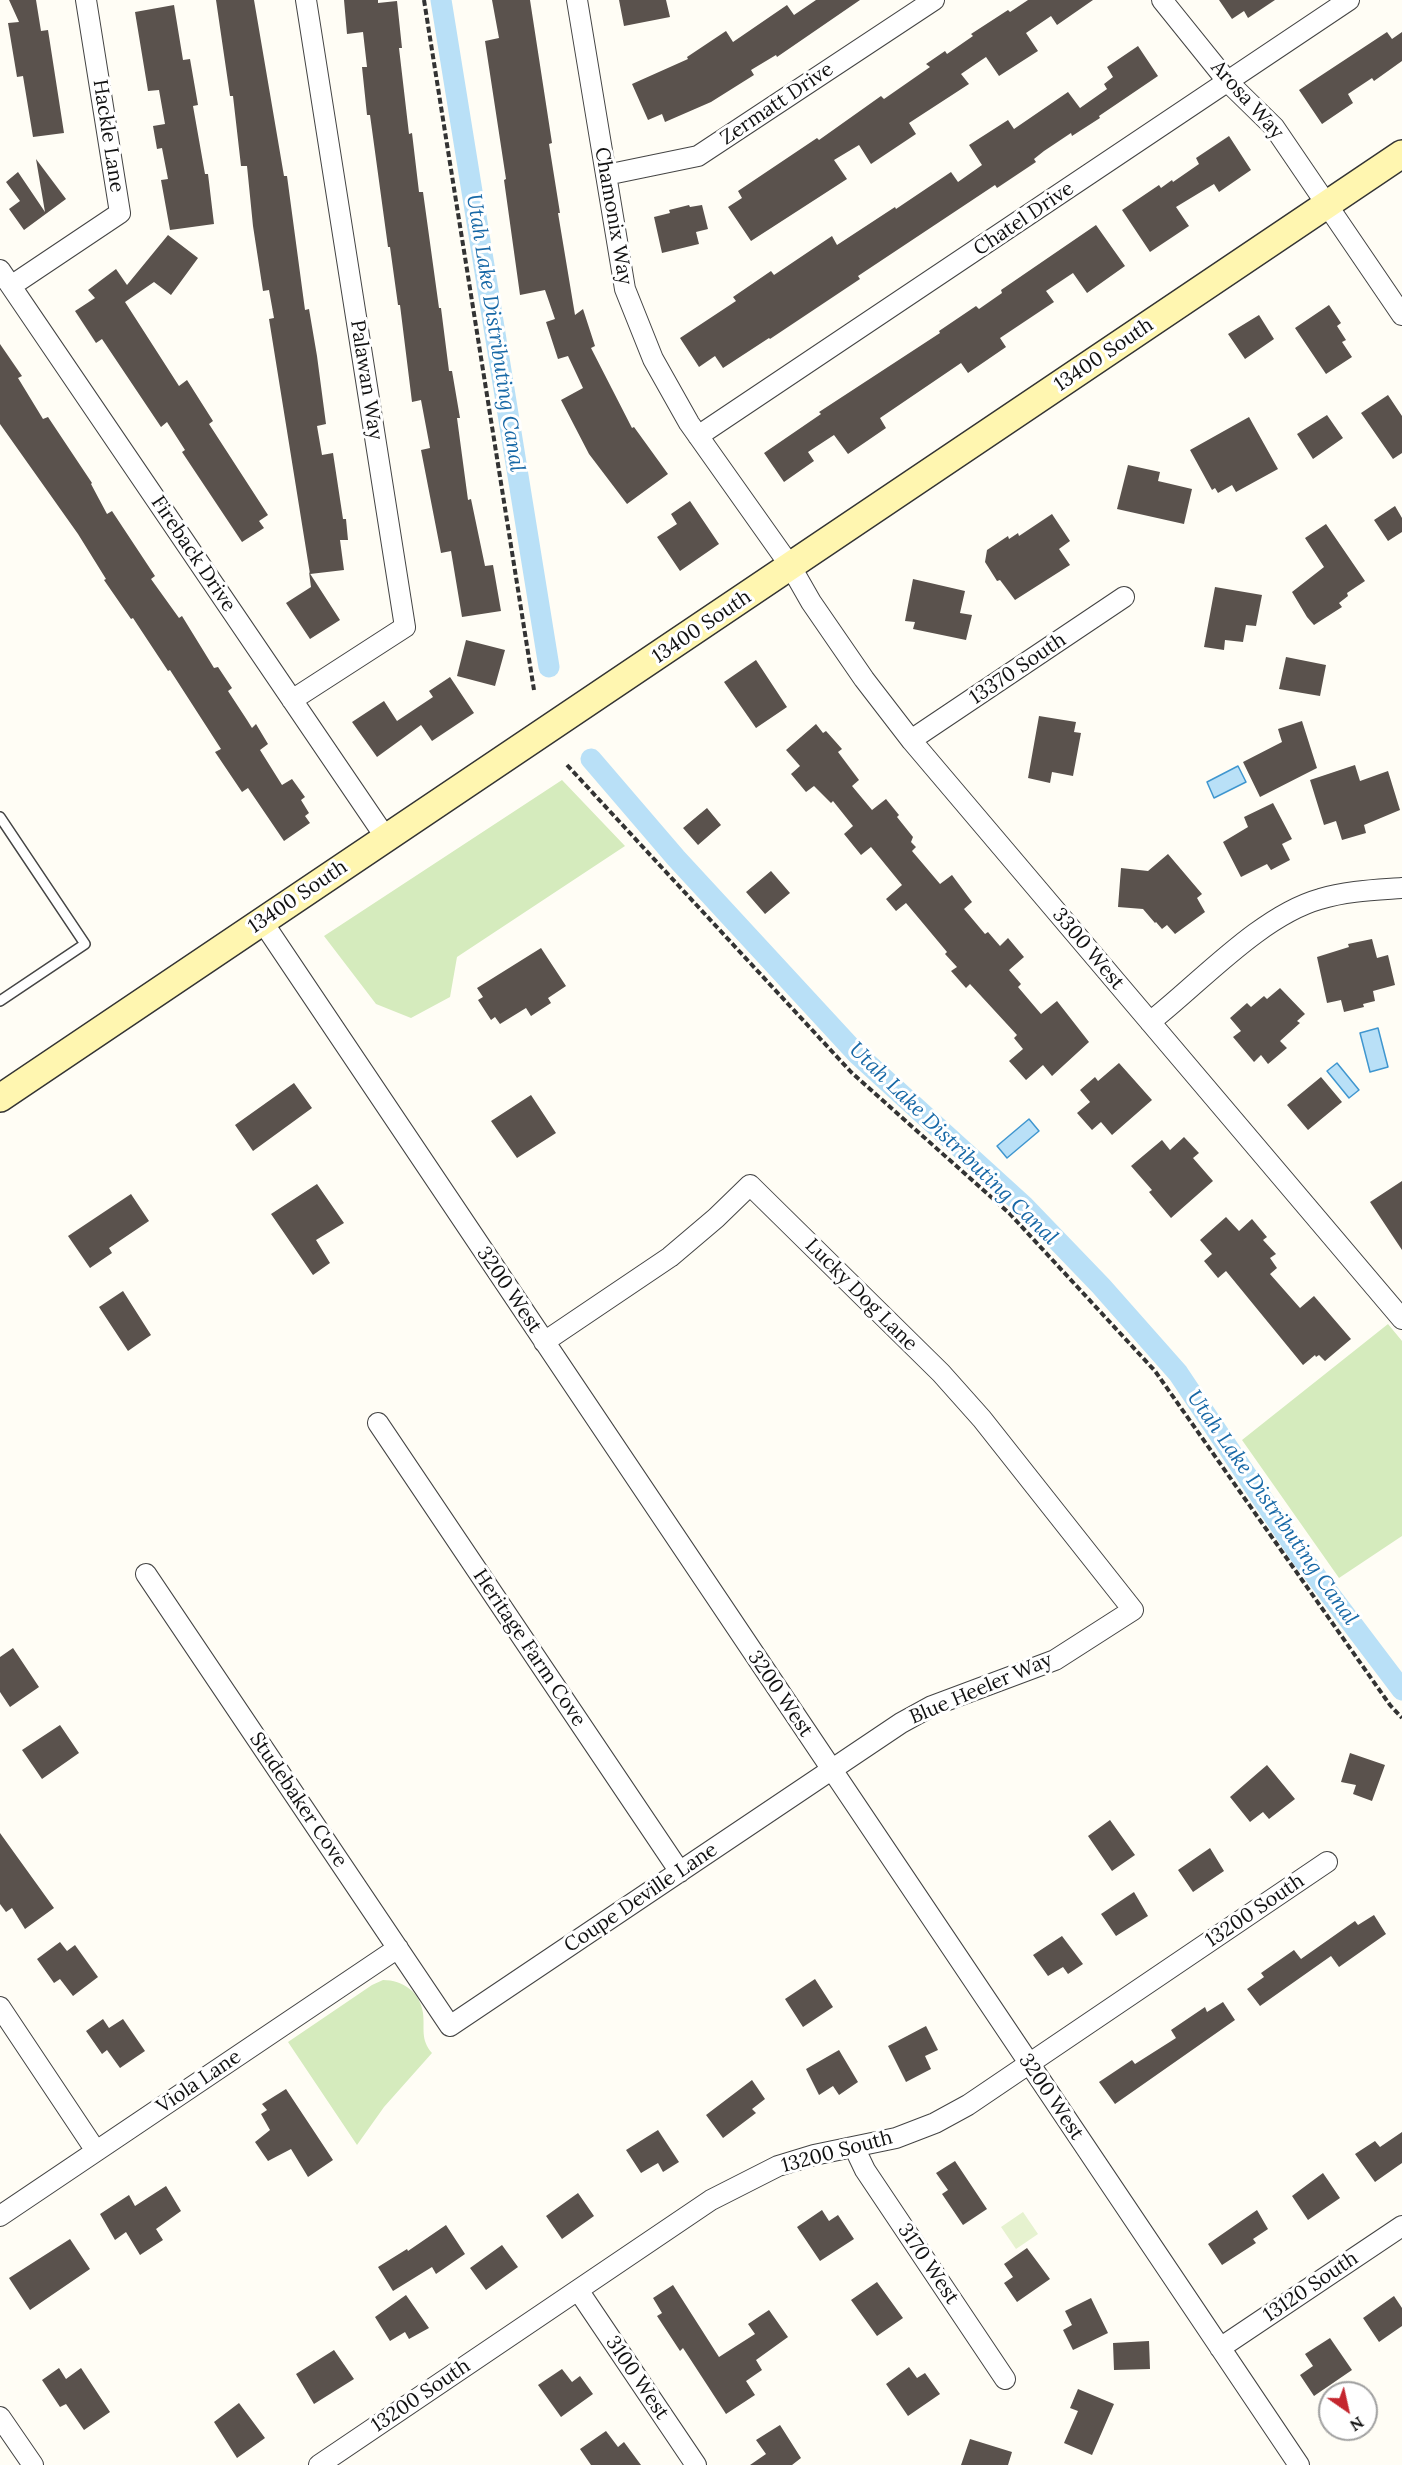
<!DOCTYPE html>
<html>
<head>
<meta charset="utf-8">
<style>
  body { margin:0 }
  #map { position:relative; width:1402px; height:2465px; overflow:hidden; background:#fffdf5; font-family:Lora,serif }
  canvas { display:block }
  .north { position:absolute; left:1318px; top:2381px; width:60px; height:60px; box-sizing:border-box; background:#fff; border:2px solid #a0a0a0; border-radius:50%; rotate:146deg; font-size:16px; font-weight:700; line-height:24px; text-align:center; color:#111 }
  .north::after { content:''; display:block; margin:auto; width:21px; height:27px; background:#c4262e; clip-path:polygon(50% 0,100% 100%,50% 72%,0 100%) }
</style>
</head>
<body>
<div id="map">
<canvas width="1402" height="2465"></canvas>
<div class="north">N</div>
</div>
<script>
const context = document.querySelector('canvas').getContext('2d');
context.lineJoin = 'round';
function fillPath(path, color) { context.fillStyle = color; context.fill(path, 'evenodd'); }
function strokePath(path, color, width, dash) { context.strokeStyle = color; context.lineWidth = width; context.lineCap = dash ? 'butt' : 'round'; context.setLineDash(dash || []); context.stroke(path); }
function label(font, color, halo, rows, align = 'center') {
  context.font = font + ' Lora,serif'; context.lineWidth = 6; context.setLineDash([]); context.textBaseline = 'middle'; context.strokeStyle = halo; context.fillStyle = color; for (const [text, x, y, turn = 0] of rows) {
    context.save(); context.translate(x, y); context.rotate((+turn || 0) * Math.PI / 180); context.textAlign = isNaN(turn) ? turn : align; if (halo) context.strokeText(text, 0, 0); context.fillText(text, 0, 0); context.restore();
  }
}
const green = new Path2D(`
  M562,780L625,846L457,957L450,997L411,1018L376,1004L324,936Z
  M1388,1324L1402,1341V1536L1339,1578L1242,1440Z
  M383,1980C403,1980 420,1992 423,2013C425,2029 420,2039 432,2053L384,2107L357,2145L288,2042L372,1985Z`);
const pitch = new Path2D(`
  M1023,2212L1038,2234L1016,2249L1001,2227Z`);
const water = new Path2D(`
  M1238,766L1246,782L1214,798L1207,782Z
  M1378,1028L1388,1067L1370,1072L1360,1033Z
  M1337,1063L1359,1090L1349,1098L1327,1071Z
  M1029,1119L1039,1131L1007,1158L997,1146Z`);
const canal = new Path2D(`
  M441,0L549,667
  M591,759L676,858L857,1054L1024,1206L1101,1286L1178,1373L1300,1555L1402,1690`);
const building = new Path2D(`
  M9,0H36L41,31L48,30L64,133L33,137L23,76L17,77L8,23L19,22Z
  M216,0H254L284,176H287L305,310L309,309L317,356L326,424L317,426L322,455L333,453L343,519H346L348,540H340L344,570L310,574L269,319L274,318L269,290L263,291L253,226L247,166H241L233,96H230Z
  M344,0H378V3L397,1L402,48H399L409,134L412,133L419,192H423L439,308H441L449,371H452L460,418H457L468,500L471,499L485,566L493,565L501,611L462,617L451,551L441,553L421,450L430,448L421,400L412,402L400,305H398L390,247H388L370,115H367L362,67H367L363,32L347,34Z
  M492,0H530L552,143L549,144L560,213H558L575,315L583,309L595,346L591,348L632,428L634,427L668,474L627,504L589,454L561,400L583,388L568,356L558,359L546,322L555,319L545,290L520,295L504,180L506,179L485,41L499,38Z
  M619,0H666L670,17L624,26Z
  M816,0H860L777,57L776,55L751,70L754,75L711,102L665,122L662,114L648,120L632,84L688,59L687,57L726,31L733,42L787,5L794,15Z
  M1028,0H1093L1057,25L1051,16L1026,33L1038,51L999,76L986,57L961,74L969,84L909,123L916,134L871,164L859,145L834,160L847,179L751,241L728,207L742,198L738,191L817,138L819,140L881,96L884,99L930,67L926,64L945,51L947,54L973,36L971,34L1008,10L1010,12Z
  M1219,0H1275L1248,18L1244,11L1232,19Z
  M174,5L183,60L190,59L198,105L193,106L205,174H208L214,224L170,230L161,180L168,179L162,148L157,149L153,126L165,124L159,90L148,91L135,12Z
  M1387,32L1392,39L1402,32V61L1374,81L1372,78L1348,94L1353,103L1322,124L1299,90Z
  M1138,46L1158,76L1099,116L1100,118L1072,136L1071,133L1044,151L1034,159L1036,162L997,188L995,185L858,276L860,279L770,339L769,338L723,368L715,356L699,367L680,338L736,301L733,297L771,271L774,275L832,236L837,245L895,207L896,209L951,172L958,182L982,165L969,145L1008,120L1014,129L1068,92L1080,108L1107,89L1104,84L1113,77L1107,67Z
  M1229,136L1251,170L1219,192L1214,184L1176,207L1189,226L1150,252L1122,210L1159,185L1161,188L1172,180L1173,182L1199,164L1196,158Z
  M36,159L66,199L24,230L9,209L20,201L6,182L18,172L45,212Z
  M689,205L690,207L702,205L708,229L696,232L699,244L662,253L654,217L670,213L669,210Z
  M1096,225L1125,266L1087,293L1073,273L1046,291L1054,302L1000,338L1006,347L968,373L961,363L880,418L886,428L848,454L834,435L808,452L814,461L784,482L764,453L821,414L819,412L940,333L939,331L976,306L979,309L1002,293L1001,290Z
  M168,235L198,258L171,295L154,282L125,302L179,386L187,380L213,421L209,424L268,515L259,521L264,528L242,542L182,452L185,450L167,422L161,427L102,339L96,343L75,311L95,298L88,290L116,269L127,285Z
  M1329,305L1341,323L1337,326L1346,340L1342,342L1352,357L1326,374L1295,328Z
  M1259,315L1274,339L1245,359L1228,334Z
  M0,344L22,376L18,378L43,419L48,417L92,483L91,484L107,514L112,511L155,576L151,579L179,618L182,616L214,668L218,667L232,688L228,691L247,720L252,728L256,724L268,744L260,750L282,785L292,779L305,797L301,800L309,813L305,816L310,823L284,841L248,788L242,792L215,752L221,749L170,670L168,671L133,618L131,619L104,580L106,579L78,534L0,424Z
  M1388,395L1402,416V453L1393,459L1361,413Z
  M1327,415L1343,438L1313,459L1297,434Z
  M1249,417L1278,469L1236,492L1232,485L1218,493L1215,488L1212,490L1190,450Z
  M1128,465L1160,472L1158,481L1192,489L1184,524L1117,509Z
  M690,501L719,544L680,571L657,537L677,524L671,514Z
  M1395,506L1402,518V532L1388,541L1374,520Z
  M1052,514L1070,541L1059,549L1070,565L1015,600L1000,580L997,581L985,562L987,550L1008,536L1009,539L1018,533L1019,536Z
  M1326,524L1365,581L1347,593L1348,596L1339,603L1342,607L1314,625L1307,617L1292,592L1324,567L1305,538Z
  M309,572L340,620L310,639L286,603L311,587Z
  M913,579L965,591L960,613L972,615L966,640L913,629L915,622L905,621Z
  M1215,587L1262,595L1256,626L1246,625L1243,642L1225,640L1224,650L1204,647Z
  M466,640L505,650L495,686L457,676Z
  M1286,657L1326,665L1320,696L1279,689Z
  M756,660L787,707L756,728L724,682Z
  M450,677L474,713L432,741L421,725L377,757L352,722L384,701L397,721L433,697L429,691Z
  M1039,716L1076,722L1074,732L1081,733L1073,776L1052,772L1050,783L1028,778Z
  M1302,721L1317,768L1260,797L1243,762L1282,742L1278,729Z
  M816,724L823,733L826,731L842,749L838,752L859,780L852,786L872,810L886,799L899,815L897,817L913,837L911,842L916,847L912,851L940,884L952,875L972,902L964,909L985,934L988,932L1000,946L1008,938L1024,957L1009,970L1021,984L1018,987L1041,1014L1057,1001L1089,1042L1052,1076L1043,1065L1026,1080L1009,1061L1023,1049L1014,1038L1017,1035L970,984L966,988L951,971L957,967L945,954L947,952L906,903L896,911L886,899L902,885L871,847L861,855L844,834L853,826L833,801L831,803L814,786L806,792L791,774L800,766L786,750Z
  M1355,765L1360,781L1388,771L1400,810L1364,825L1366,833L1342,840L1336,821L1324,825L1310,780Z
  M1273,803L1292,839L1282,844L1290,860L1271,870L1267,864L1241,877L1223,842L1248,827L1244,817Z
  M707,808L721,825L698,845L683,828Z
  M1168,854L1202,894L1197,898L1205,912L1175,934L1167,925L1162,929L1156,922L1155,923L1143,909L1118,907L1121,868L1148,871Z
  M771,871L790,893L765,914L746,892Z
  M1372,939L1377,958L1388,955L1395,985L1373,991L1375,1001L1363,1004L1364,1007L1344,1012L1341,1000L1327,1003L1317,957L1349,947L1348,944Z
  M541,948L566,986L548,998L551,1003L531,1016L526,1008L500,1024L495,1017L491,1020L478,1000L483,997L477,988Z
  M1280,988L1305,1014L1297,1021L1300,1023L1280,1041L1287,1048L1268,1064L1261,1055L1254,1062L1233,1037L1241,1031L1230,1018L1247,1003L1251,1007L1264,996L1267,999Z
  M1119,1063L1152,1100L1112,1135L1101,1122L1092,1130L1077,1113L1090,1102L1080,1090L1095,1077L1098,1081Z
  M1321,1077L1342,1102L1308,1130L1287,1105Z
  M294,1083L312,1108L253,1151L235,1125Z
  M531,1095L556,1133L517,1158L491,1121Z
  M1184,1137L1199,1153L1193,1158L1213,1181L1171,1218L1149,1192L1152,1190L1131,1166L1162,1140L1170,1150Z
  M1402,1181V1250L1370,1202Z
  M317,1184L344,1223L316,1240L330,1263L313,1275L271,1214Z
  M131,1194L149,1221L109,1248L112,1253L90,1268L68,1236Z
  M1226,1217L1239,1231L1252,1219L1267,1237L1263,1240L1276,1254L1270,1258L1277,1268L1270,1274L1300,1308L1314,1296L1351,1339L1325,1361L1319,1355L1316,1357L1315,1355L1303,1365L1226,1271L1218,1278L1204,1261L1212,1254L1200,1240Z
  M123,1291L151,1335L128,1351L99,1307Z
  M13,1648L39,1687L10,1707L0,1692V1657Z
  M60,1725L79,1753L42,1779L22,1750Z
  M1350,1753L1385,1765L1372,1801L1353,1794L1356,1785L1341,1782Z
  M1267,1765L1295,1799L1269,1819L1263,1812L1250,1822L1230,1797Z
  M1110,1820L1135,1855L1112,1871L1088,1836Z
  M0,1833L54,1908L25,1929L12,1908L6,1912L0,1904Z
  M1210,1848L1224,1871L1193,1892L1178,1870Z
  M1134,1892L1148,1916L1116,1936L1101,1914Z
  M1374,1915L1386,1934L1339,1967L1331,1956L1260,2006L1247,1989L1264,1977L1261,1973L1294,1950L1301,1959L1355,1921L1358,1925Z
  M1062,1936L1083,1964L1068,1974L1063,1967L1048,1976L1033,1955Z
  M60,1942L67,1951L75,1945L98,1977L73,1996L60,1979L54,1983L37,1959Z
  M815,1979L833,2007L803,2027L785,1999Z
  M1223,2002L1235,2020L1115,2104L1099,2082L1132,2060L1135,2064L1176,2038L1171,2030L1205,2007L1207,2012Z
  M103,2019L109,2028L123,2019L145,2051L120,2068L107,2050L102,2054L86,2031Z
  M926,2026L938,2050L925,2056L931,2069L906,2082L888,2046Z
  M839,2050L858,2082L839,2095L833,2086L819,2095L806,2069Z
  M752,2080L765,2099L752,2109L756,2113L723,2138L706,2115Z
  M286,2089L333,2160L308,2177L291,2149L268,2161L255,2142L270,2130L261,2114L267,2110L262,2104Z
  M658,2130L679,2162L663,2172L658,2163L641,2173L626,2150Z
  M1402,2132V2163L1375,2182L1355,2154L1375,2141L1380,2147Z
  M955,2161L987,2209L963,2225L942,2194L948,2190L936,2173Z
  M1323,2173L1340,2198L1308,2220L1292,2196Z
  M166,2186L181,2211L156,2229L163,2240L140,2255L126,2232L115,2240L100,2214L129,2195L135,2206Z
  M578,2193L594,2216L562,2239L546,2216Z
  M822,2210L829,2221L838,2215L854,2239L820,2261L797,2227Z
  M1257,2210L1268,2229L1253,2239L1256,2243L1222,2265L1208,2244Z
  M446,2225L465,2254L436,2274L432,2267L393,2291L378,2267L407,2249L408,2251Z
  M70,2239L90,2269L30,2310L9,2278Z
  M502,2245L518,2267L486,2290L470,2268Z
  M1027,2248L1050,2279L1017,2302L1004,2283L1013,2277L1004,2264Z
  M877,2282L903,2318L877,2336L851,2300Z
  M673,2285L719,2357L755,2334L748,2324L769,2310L788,2337L756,2360L762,2370L746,2381L755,2395L726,2414L683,2348L680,2351L657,2316L662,2313L653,2298Z
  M406,2295L429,2328L409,2339L405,2332L390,2341L375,2317Z
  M1394,2296L1402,2308V2326L1379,2342L1363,2318Z
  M1091,2298L1108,2333L1073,2350L1063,2330L1072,2325L1065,2311Z
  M1330,2338L1352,2370L1314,2396L1300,2375L1313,2366L1305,2354Z
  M1149,2341L1150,2369L1114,2370L1113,2343Z
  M334,2350L354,2379L314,2404L296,2374Z
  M909,2367L917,2378L925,2373L940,2394L908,2416L886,2384Z
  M59,2368L66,2379L81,2368L110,2412L84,2430L66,2404L60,2407L42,2380Z
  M562,2369L572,2382L580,2376L593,2394L561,2417L538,2385Z
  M1078,2389L1114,2404L1092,2455L1064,2443L1078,2411L1070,2408Z
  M239,2403L265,2438L237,2458L214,2422Z
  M780,2425L801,2458L792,2465H750L766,2454L756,2440Z
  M606,2431L618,2447L624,2442L641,2465H591L580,2449Z
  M970,2439L1012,2452L1008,2465H961Z`);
const path = new Path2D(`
  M424,0L534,690
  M567,765L851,1072L1010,1214L1155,1371L1390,1705L1402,1718`);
const service = new Path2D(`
  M0,817L85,944L0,1001`);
const minor = new Path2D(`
  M577,0L625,289L653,359L689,423L791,567L811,602L864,679L911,740L1402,1319
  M1162,0L1228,82L1274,127L1402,315
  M606,175L698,156L934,0
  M0,270L386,838
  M11,286L120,213L86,0
  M698,436L1349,0
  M292,700L405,627L306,0
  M911,740L1124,597
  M262,921L1299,2465
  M1150,1022C1200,983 1260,916 1320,899C1346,891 1375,890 1402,888
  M378,1423L680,1872
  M146,1574L450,2026L901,1723L932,1706L1055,1660L1133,1610L982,1419L941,1373L750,1185L716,1218L670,1257L544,1342
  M0,2007L96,2151
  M854,2147L865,2170L1005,2379
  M0,2216L398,1948
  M578,2290L696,2465
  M1220,2348L1402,2226
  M0,2417L33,2465
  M319,2465L711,2200L778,2166L814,2155L896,2138L935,2123L968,2105L1327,1862`);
const secondary = new Path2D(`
  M0,1098L1402,154`);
const streetNames = [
  ["Arosa Way",1247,100,48],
  ["Zermatt Drive",777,104,-34],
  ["Hackle Lane",108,136,81],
  ["Chamonix Way",613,216,80],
  ["Chatel Drive",1024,219,-34],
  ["13400 South",1104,355,-34],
  ["Palawan Way",366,380,81],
  ["Fireback Drive",193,554,56],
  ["13400 South",702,627,-34],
  ["13370 South",1018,669,-34],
  ["13400 South",298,897,-34],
  ["3300 West",1088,949,50],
  ["3200 West",509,1290,56],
  ["Lucky Dog Lane",861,1295,45],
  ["Heritage Farm Cove",529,1648,56],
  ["Blue Heeler Way",981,1689,-23],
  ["3200 West",780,1694,56],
  ["Studebaker Cove",298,1800,56],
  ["Coupe Deville Lane",641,1898,-34],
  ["13200 South",1255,1911,-34],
  ["Viola Lane",199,2082,-34],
  ["3200 West",1051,2097,56],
  ["13200 South",837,2152,-15],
  ["3170 West",928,2264,56],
  ["13120 South",1311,2287,-34],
  ["3100 West",637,2378,56],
  ["13200 South",421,2396,-34]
];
const waterNames = [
  ["Utah Lake Distributing Canal",495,333,81],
  ["Utah Lake Distributing Canal",953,1144,44],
  ["Utah Lake Distributing Canal",1272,1508,55]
];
fillPath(green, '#d5ebbd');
fillPath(pitch, '#e6f2cf');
fillPath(water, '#b9e0f7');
strokePath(water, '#3f96cf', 1.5);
strokePath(canal, '#b9e0f7', 21);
fillPath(building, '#5a524d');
strokePath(service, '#444', 12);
strokePath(minor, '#444', 22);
strokePath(secondary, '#333', 30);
strokePath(path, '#333', 4, [6, 3]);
strokePath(service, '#fff', 9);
strokePath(minor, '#fff', 20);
strokePath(secondary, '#fff6b0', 27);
label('20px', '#111', '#fff', streetNames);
label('italic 21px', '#1768a6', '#fff', waterNames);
</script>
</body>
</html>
